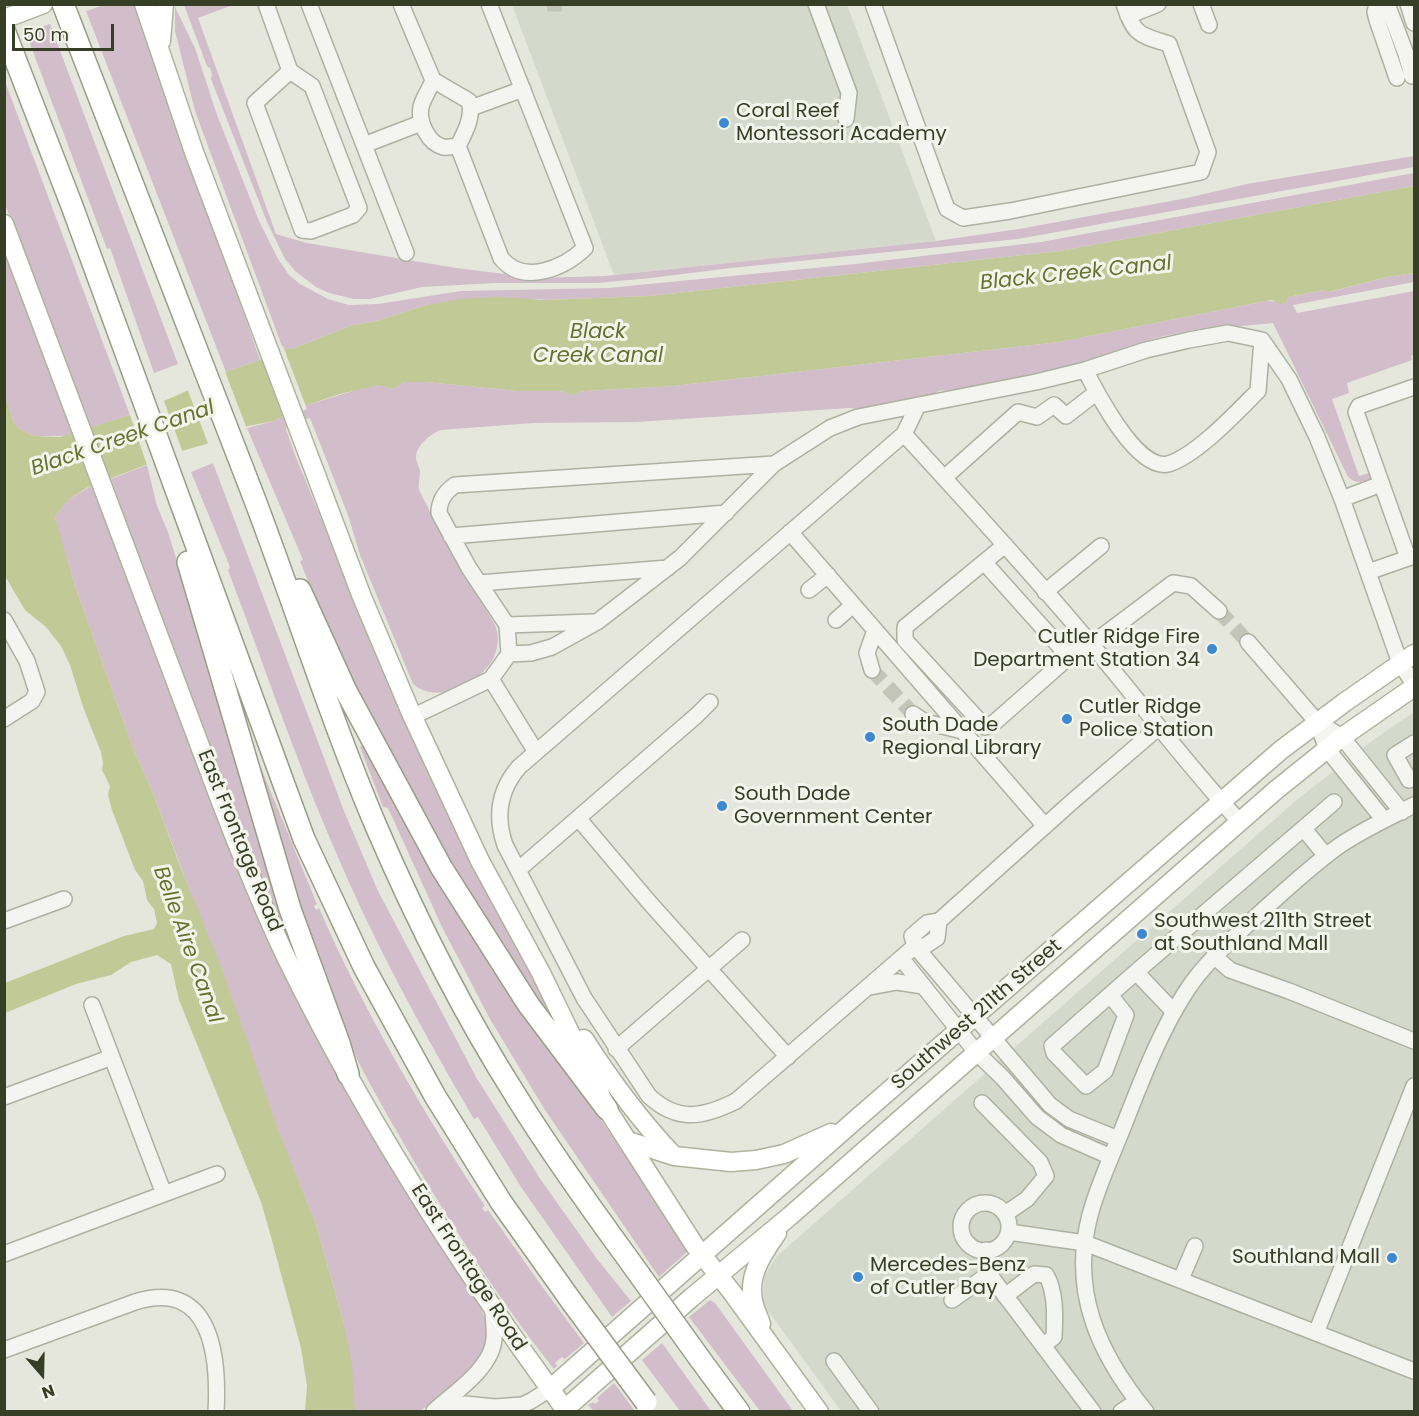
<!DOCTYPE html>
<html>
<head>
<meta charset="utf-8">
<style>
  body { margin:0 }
  #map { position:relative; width:1419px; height:1416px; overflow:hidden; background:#e5e7dd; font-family:Poppins,sans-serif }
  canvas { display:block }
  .frame { position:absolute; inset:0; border:6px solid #373e26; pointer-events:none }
  .north { position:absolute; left:12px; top:1344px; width:60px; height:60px; -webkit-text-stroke:4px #f3f5ec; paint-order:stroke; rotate:160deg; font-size:16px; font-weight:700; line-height:24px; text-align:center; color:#373e26 }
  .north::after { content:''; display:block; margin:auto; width:21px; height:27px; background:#373e26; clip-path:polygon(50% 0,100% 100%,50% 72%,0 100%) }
  .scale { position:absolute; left:12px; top:24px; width:102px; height:27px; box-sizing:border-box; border:3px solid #373e26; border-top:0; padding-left:8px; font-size:18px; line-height:21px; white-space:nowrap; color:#373e26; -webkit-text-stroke:4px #f3f5ec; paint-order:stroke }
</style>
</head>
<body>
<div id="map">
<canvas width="1419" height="1416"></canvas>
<div class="frame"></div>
<div class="north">N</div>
<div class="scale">50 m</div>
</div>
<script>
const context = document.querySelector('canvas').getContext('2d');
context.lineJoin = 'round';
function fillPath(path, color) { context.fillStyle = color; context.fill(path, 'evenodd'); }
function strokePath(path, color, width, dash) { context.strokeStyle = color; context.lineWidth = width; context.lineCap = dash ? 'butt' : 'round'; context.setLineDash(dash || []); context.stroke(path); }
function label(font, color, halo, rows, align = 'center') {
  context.font = font + ' Poppins,sans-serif'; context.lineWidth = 6; context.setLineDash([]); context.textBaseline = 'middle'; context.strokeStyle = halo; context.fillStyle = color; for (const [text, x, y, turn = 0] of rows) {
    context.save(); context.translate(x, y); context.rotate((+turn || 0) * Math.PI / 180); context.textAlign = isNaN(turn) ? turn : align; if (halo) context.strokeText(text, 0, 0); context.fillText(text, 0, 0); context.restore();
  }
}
const built = new Path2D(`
  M512,5H847L936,241L614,275Z
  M1414,712V1411H841L766,1308L763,1298L764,1277L777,1256L1299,798L1373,740Z`);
const green = new Path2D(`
  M104,5H136L260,360L226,372L86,11Z
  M184,5H233L198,18L276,234L307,243L456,268L538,278L605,276L936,241L1019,229L1187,198L1247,184L1414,156V167L1018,239L731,268L651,278L597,283H496L422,287L370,299H354L329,293L316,287L295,271L285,259L267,222L211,79L212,74L210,68L207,66Z
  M175,7L195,48L217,115L259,221L278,259L289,275L300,284L328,299L349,305L378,304L461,291L608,288L855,264L1041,242L1414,173V186L1060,251L650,296L545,300L540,299L423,306L377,321L353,325L292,349H283L195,111L175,31Z
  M50,24L178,364L154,373L110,248L107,249L26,33Z
  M4,79L130,415L90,428L5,204Z
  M4,246L66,410L72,435L68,436H34L19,429L13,421L4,392Z
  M1414,273V282L1293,305L1297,313L1414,291V354L1411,356L1412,360L1347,383L1349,393L1332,399L1359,476L1372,472L1375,478C1364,482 1357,485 1348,477L1273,323L1188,331L1155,338L1060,370L948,391C940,390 940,390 933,395L859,409L850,408L636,422L533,423L441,430C431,434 417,444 416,457C416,462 419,466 420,471C420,477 418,484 419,490L446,543L495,625C513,669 443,711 413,684L360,555L348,515L310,418L287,424L286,429L295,455L367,630L505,926L559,1027L527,991L403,784L328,631L300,561L303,560L247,428L274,421L307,405L366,387L380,385L392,389L405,382H426L518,391H560L572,395L584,391L673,386L1059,342L1266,301L1286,302L1288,297L1324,290L1330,292L1387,277Z
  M213,463L344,811L378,891L476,1077L541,1180L597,1259L631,1301L612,1317L521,1187L478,1117L474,1119C421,1029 371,937 331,841C293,752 262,660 228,570L230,567L191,472Z
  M147,465L157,506L168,532L302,968C231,817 176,658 116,502L117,495L111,479Z
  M91,486L328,1056L389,1164L482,1310C498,1350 476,1367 446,1390C438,1396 430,1406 421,1410C412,1415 368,1411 355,1411L343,1321L316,1224L278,1130L244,1033L154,796L131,743L75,586L57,526L55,517L68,500Z
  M239,713H242L249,727L245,729L317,904L314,906L316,910L319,908C364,1012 423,1112 485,1206L482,1208L485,1212L488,1210L541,1285L584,1343L565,1359L562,1357L555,1363L557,1366L554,1369C499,1300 448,1220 404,1144C388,1117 373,1090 359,1063C355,1056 354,1048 349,1044C300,939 272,825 239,713Z
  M367,744L525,1009L652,1195L688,1251L659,1277L545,1110L490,1019L442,927L388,808L383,807L360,747Z
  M710,1300L715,1303L793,1411H760L689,1317Z
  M662,1343L711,1411H680L642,1360Z
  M614,1383L635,1411H594L588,1405L593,1402L595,1404L599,1401L597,1398Z`);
const water = new Path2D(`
  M1414,186V273L1387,277L1329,292L1324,290L1288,297L1286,302L1280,304L1272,300L1266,301L1059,342L673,386L584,391L572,395L560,391H518L426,382H405L392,389L379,385L340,394L307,405L274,421L248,426L206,444L185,450L88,487L68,500L55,517L75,586L131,743L154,796L179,863L224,974L278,1129L316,1224L343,1321L352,1365L355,1411H305L307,1386L301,1348L271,1237L261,1202L179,1000L171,964L157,955L131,962L111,975L76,984L5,1013V983L124,936L154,929L157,923L154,909L147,900L143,881L135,870L112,810L108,795L110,786L102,770L103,763L101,752L83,707L70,665L61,646L46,627L25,610L5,576L4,392L13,421L19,429L34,436L60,437L130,415L178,395L226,372L260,360L283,349H292L353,325L377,321L423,306L460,299L499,297L545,300L650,296L1060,251Z`);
const pier = new Path2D(`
  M283,346L307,409L284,420L261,357Z
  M224,369L247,429L209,446L187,388Z
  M163,398L183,453L148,468L129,412Z`);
const minorTunnel = new Path2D(`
  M547,4H563
  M1219,611L1248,642
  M872,670L913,714`);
const minor = new Path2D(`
  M266,4L290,71L312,86L359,208L353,215L311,231L302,230L255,103L290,71
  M309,4L406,253
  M401,4L433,80L469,101C474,116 465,132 458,146L501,258C523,286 564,268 585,248L489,4
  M816,4L849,93L846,119
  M873,4L947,209L963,218L1010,211L1201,172L1208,152L1169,44C1139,35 1134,35 1124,4
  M1201,4L1209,25
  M1377,4L1375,12L1377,20L1397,78
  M1387,4L1406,54L1412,76
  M1408,4L1414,23
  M1128,16L1158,4
  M433,80C430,89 423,98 421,107C418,122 428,143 443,147C447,148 454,146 458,146
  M471,108L523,89
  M364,145L421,123
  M1085,370C1097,393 1137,471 1168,464C1196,456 1237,412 1258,391L1262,340
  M918,405L904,434L519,767C499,790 495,816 505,845L584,998L649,1096C678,1123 704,1117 736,1101L915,946H925L937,938L939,921
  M904,434C967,503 1031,572 1091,644C1141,703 1187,765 1240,822
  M944,478L1018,412L1037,417L1054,405L1066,416L1097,392
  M1342,499L1381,484
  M790,532L1045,826
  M451,536L726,513
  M1005,545L905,627V640L985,727L995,722L1088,640
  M1408,558L1356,412L1359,406L1414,387
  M984,562L1069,657
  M1368,572L1414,556
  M479,583L668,568
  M809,590L828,575
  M1045,592L1101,546
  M4,620L27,661L37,692L32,701L4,719
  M836,620L853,605
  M507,625L594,622
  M1248,642L1317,722L1327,749L1384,820
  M1092,644L1173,583L1191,586L1219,611
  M509,654L531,653L552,647L597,622L680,558L774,464
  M872,670L867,653L875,630
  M491,679L509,654L507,625L469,568L439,513C439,500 445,492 455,485L774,464L830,428L858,417L1036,382L1085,370L1146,350L1189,340L1228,333L1262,340L1289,379L1317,437L1342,499L1400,663L1414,684
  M913,714L925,722L963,731
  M412,717L491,679L536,752
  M1317,722L1342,737L1402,812
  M1414,743L1395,755L1409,780L1414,778
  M578,818L649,902L788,1057
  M1304,829L1326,856
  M518,870L697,715L710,702
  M4,921L64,899
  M1214,956L1230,970L1289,991L1414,1041
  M901,958L976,1052L1003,1078L1037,1117L1061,1135L1111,1157
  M1136,972L1174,1012
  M870,987L897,982L923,986
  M1110,995L1126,1015L1105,1071L1086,1086L1054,1053L1052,1046L1136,972L1334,802
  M92,1005L164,1194
  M616,1049L742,940
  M4,1097L112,1057
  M982,1103L1040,1162L1046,1176L1027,1199L1005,1214
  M1118,1139L1069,1119L1050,1105L915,946L912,936L927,923L939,921L1074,800L1159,727
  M961 1227a24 24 0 1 1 48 0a24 24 0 1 1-48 0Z
  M1009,1232L1085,1243L1414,1371
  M986,1250L989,1274L1093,1412
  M4,1254L217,1174
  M1181,1279L1195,1246
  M1005,1296L1034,1274L1046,1275C1056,1291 1055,1317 1054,1337L1043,1346
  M952,1300L989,1274
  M1316,1333L1414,1086
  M4,1350L135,1302C212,1278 219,1357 216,1412
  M834,1361L871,1412
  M438,1409L465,1404L495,1407L522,1405L531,1401L550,1389
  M434,1411C455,1392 492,1368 494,1339C495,1329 493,1319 493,1310
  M1121,1412L1137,1401
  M1146,1412C1098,1353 1070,1291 1090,1215C1098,1185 1111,1158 1122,1130C1141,1082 1159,1033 1187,990C1204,964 1227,944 1249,923C1278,897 1307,869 1339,846C1362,830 1389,818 1414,805`);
const major = new Path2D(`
  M144,4L194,152L362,597L411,713L480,861L541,973L607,1109L695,1246L731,1291L819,1412
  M4,19L43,4
  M161,41L164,4
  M4,224L218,794C239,849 261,904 286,957C364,1117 461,1268 567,1412
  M584,1039C611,1081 639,1119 673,1155
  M628,1141L674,1156L731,1162L756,1160L784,1154L831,1133
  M761,1324C759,1317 756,1312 754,1305C746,1277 762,1255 777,1233
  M550,1389L853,1122L1281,750L1345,702L1414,654
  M565,1409L691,1298L790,1216L1276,790L1342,737L1414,687`);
const highway = new Path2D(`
  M63,4C126,168 191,331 253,495C295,605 330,718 376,826C416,919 462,1011 516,1096C550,1151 588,1204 626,1256
  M4,30L72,206L304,839L364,967L435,1096L501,1202L572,1302
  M188,562L290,909L339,1043L348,1074
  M300,590L346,691L441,867L528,1004L607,1109
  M700,1359L739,1412`);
const highwayBridge = new Path2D(`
  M626,1256L700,1359
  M572,1302L646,1402`);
const markers = [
  [724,123,6,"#3d89d1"],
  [1212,649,6,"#3d89d1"],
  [1067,719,6,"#3d89d1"],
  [870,737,6,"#3d89d1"],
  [722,806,6,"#3d89d1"],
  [1142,934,6,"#3d89d1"],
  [1392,1258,6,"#3d89d1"],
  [858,1277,6,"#3d89d1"]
];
const poiNames = [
  ["Coral Reef",736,112],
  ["Montessori Academy",736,135],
  ["Cutler Ridge Fire",1200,638,"right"],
  ["Department Station 34",1200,661,"right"],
  ["Cutler Ridge",1079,708],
  ["Police Station",1079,731],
  ["South Dade",882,726],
  ["Regional Library",882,749],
  ["South Dade",734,795],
  ["Government Center",734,818],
  ["Southwest 211th Street",1154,922],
  ["at Southland Mall",1154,945],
  ["Southland Mall",1380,1258,"right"],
  ["Mercedes-Benz",870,1266],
  ["of Cutler Bay",870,1289]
];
const streetNames = [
  ["East Frontage Road",239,841,68],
  ["Southwest 211th Street",977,1015,-41],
  ["East Frontage Road",468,1268,57]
];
const waterNames = [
  ["Black Creek Canal",1076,274,-6],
  ["Black",598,333],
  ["Creek Canal",598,357],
  ["Black Creek Canal",123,439,-19],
  ["Belle Aire Canal",187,945,70]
];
fillPath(built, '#d5d9cb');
fillPath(green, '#d1beca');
fillPath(water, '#c1c996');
fillPath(pier, '#e5e7dd');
strokePath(minorTunnel, '#c2c5b8', 15, [15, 8]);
strokePath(minor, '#adb1a2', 18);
strokePath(major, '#aeb39c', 21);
strokePath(highway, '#989e84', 24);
strokePath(minor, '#f4f5f0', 15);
strokePath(major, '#fff', 18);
strokePath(highway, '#fff', 21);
strokePath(highwayBridge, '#989e84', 24, []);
strokePath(highwayBridge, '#fff', 21);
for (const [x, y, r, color] of markers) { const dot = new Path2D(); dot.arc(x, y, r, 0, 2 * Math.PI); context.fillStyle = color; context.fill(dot); strokePath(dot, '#f3f5ec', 2); }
label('20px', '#373e26', '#f3f5ec', poiNames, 'left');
label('20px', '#373e26', '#f3f5ec', streetNames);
label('italic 21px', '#66732f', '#f3f5ec', waterNames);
</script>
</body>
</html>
